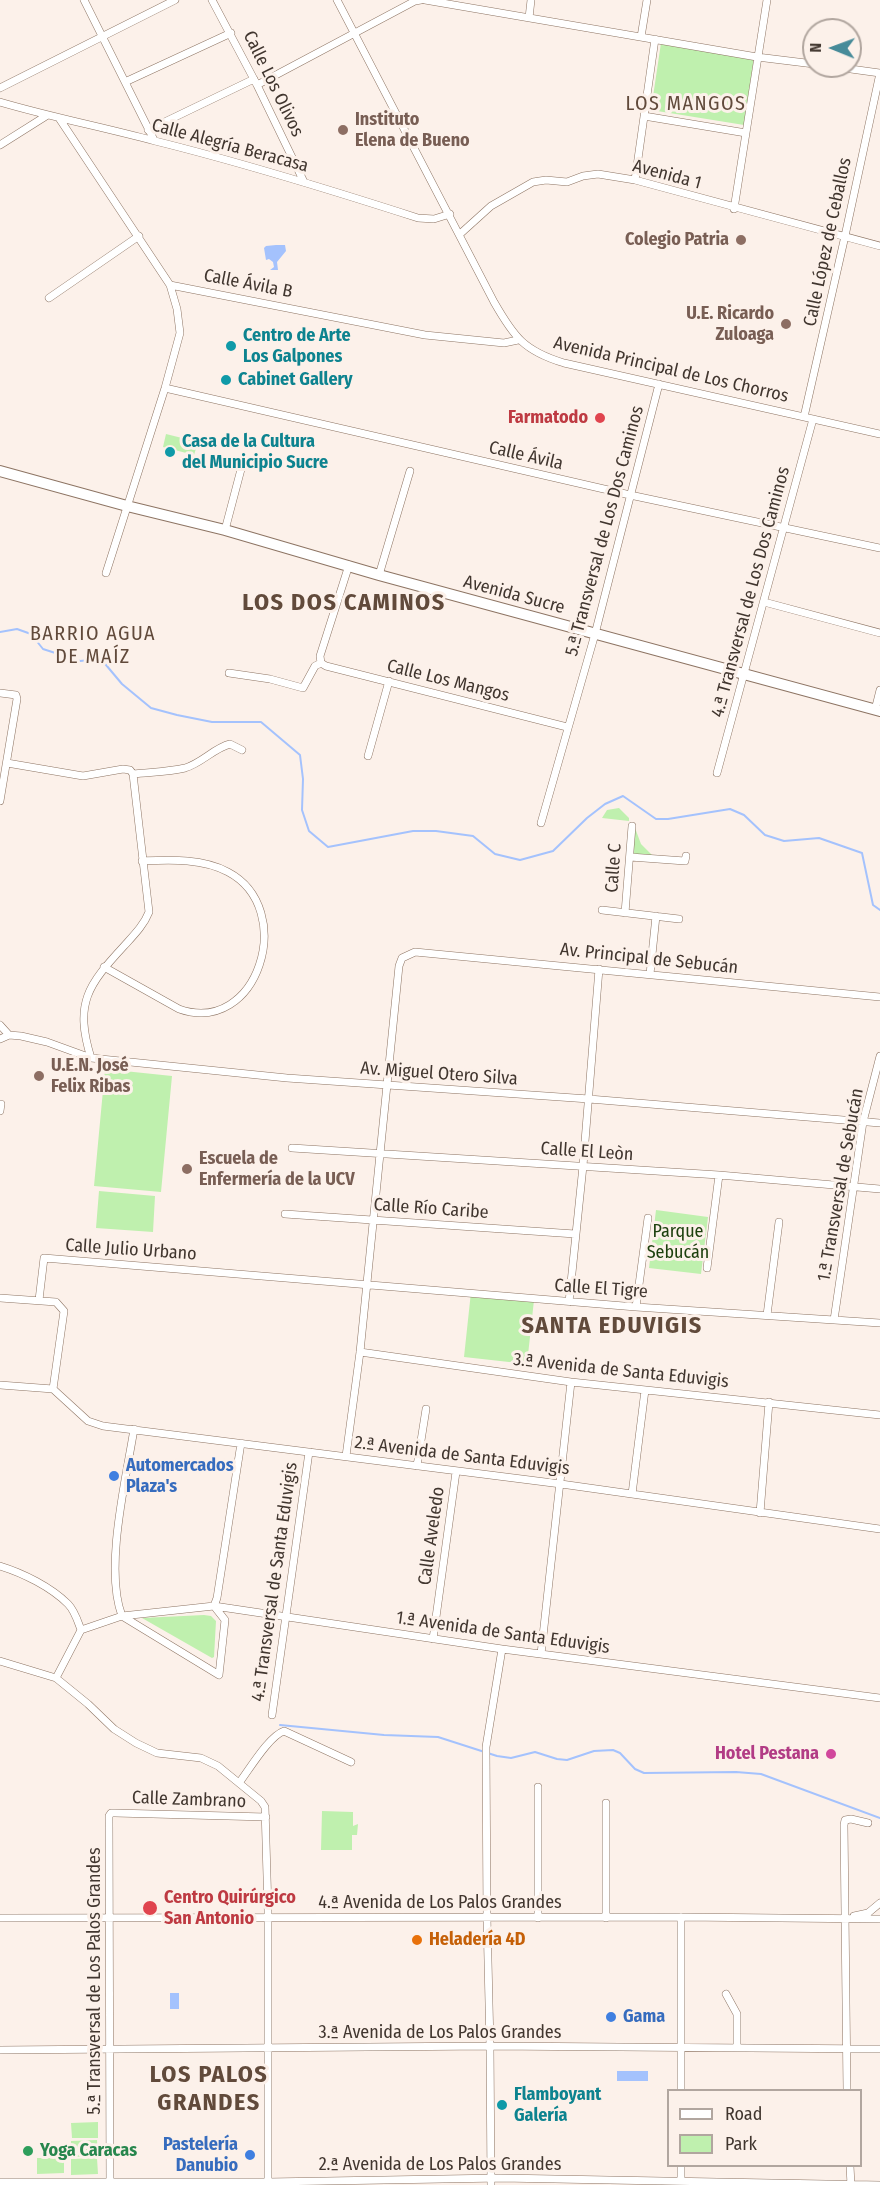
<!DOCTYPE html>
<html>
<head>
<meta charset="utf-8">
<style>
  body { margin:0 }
  #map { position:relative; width:880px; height:2185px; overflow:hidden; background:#fcf1ea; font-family:"Fira Sans Condensed",sans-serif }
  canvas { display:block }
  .legend { position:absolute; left:667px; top:2089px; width:195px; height:78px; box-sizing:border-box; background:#fcf1ea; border:2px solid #b1a69f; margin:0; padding:8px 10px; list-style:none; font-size:18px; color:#41362f }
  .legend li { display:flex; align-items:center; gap:12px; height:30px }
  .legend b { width:30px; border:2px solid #b1a69f }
  .north { position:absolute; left:802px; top:18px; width:60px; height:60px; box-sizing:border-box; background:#fcf1ea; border:2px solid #b1a69f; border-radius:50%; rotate:271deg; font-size:16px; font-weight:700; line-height:24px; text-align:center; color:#41362f }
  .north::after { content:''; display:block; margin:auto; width:21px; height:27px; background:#478b99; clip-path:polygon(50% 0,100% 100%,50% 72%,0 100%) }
</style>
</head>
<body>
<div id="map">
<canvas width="880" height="2185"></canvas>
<ul class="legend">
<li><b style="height:8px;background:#fff"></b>Road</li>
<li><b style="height:16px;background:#bff0ae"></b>Park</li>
</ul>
<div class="north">N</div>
</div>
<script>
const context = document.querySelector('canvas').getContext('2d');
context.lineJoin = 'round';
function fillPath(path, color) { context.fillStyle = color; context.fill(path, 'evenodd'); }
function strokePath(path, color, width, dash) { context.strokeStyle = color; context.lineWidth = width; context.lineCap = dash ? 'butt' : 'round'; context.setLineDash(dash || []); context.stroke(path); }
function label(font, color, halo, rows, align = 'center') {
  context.font = font + ' "Fira Sans Condensed",sans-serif'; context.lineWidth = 6; context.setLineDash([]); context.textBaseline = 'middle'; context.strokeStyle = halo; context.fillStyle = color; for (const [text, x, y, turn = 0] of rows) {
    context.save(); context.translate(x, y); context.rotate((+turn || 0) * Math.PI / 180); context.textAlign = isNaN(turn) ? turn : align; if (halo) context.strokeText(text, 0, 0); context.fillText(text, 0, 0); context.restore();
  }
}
const green = new Path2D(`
  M661,43L754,58L744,125L651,110Z
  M166,434L198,442L194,455L163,447Z
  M619,808L629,818V821L602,818L607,810Z
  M635,828L641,844L653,856L633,854Z
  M105,1069L172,1076L161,1192L94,1186Z
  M99,1191L155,1196L153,1232L96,1228Z
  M656,1210L708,1217L701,1274L649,1268Z
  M471,1292L534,1300L527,1364L464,1357Z
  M204,1615L211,1616L216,1621L214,1657L212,1658L142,1618Z
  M322,1811L353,1812V1826L358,1824L357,1835H352V1850H321Z
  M98,2122V2138H72L71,2123Z
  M97,2140L98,2156L71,2157V2141Z
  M37,2158H64V2173L37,2174Z
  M97,2158L98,2174L71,2175V2159Z`);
const water = new Path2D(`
  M276,245H285L286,251L277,262L278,270H270L274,267L273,262L269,259L266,260L264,248L266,246Z
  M170,1993H179V2009H170Z
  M617,2071H648V2081H617Z`);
const stream = new Path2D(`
  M0,632L17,629L31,634L43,649L80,661L101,659L122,684L151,708L177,715L212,722H261L300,755L303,779L302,810L309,831L328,847L413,831H436L473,836L495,854L520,860L553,851L587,818L605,804L623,796L656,819H668L730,809L744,815L765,835L784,841L819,838L862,853L873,905L880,910
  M280,1725L384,1735L438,1737L497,1756L511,1758L535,1752L557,1759L567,1760L594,1751L613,1750L620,1753L635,1769L644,1773L736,1772L761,1774L880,1818`);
const street = new Path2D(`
  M84,0L154,140
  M212,0L257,85L304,182
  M337,0L494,302C514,337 524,351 564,363L880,434
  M425,0L757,57L814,64
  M529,18L531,0
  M641,37L647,0
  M829,66L880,73
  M125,82L231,33
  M257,85L415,1L421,0
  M0,88L175,0
  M0,102C51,117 103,127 155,141C244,163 331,190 418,218L434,219L450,214
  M644,116L746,133
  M59,118L170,285L177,309L180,333L165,388L106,573
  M148,130L254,79
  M0,145L46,116
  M635,180L655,39
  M734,209L767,0
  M460,234L491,206L533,182L546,180L567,182L583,176L598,174L635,180L880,246
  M170,285L425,335L504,343L518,340
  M49,298L139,236
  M165,388L630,495L880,548
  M804,417L845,236L880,73
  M225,530L244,458
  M379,575L410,471
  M764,602L880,633
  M321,663L326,666L567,727
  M321,663L320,656L349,565
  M229,673L270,679L303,688L315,666L321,663
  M0,693L16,695L17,699L0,801
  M875,710L880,690
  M368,756L389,681
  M7,763L83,776L123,769L130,770L133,774
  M717,773L813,419
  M133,774C150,772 169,772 185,768C202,763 214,748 230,744L242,750
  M541,823L595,634L659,384
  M630,857L685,861L686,856
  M602,910L679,919
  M625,913L632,826
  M104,967L179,1009C258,1037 298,909 228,872C202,858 169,860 142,861
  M650,974L656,916
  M0,1025L9,1035
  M0,1039L9,1035L21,1036L47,1042L91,1058L287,1078L589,1099L880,1123
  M91,1058C74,1003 88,985 124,946C134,935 144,925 149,912L133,774
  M0,1111L1,1104
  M292,1148L719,1175L880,1189
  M285,1214L575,1234
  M707,1268L719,1175
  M0,1298L56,1302L64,1311L53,1389
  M39,1300L44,1258L636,1307L880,1323
  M569,1302L583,1166L599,969
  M636,1307L648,1218
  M767,1315L779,1222
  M834,1320L863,1122L880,1056
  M360,1352L571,1382L880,1415
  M0,1385L53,1389
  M53,1389L88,1421L103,1426L561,1484L880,1529
  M134,1429C126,1479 104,1569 122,1616L219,1675L225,1620L214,1606L217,1598L241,1443
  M346,1456L360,1352L399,966L402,958L415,952L880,997
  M417,1466L426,1409
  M632,1494L645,1390
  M760,1513L769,1402
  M0,1566C23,1573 51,1587 68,1604C75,1611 78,1622 81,1630
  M433,1639L456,1472
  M541,1654L571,1382
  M0,1661L56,1678L88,1704L114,1729L136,1743L157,1753L201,1758L218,1766L261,1801L265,1807L268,1911V2185
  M56,1678L81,1630L122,1616L214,1606L502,1649L880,1698
  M272,1715L309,1452
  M239,1783C249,1770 269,1736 284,1731L351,1762
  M538,1787V1918
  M854,1916L868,1913L880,1903
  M0,1918L681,1917L880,1919
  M606,1918V1803
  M726,1994L737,2014V2047
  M0,2050L490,2046L880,2049
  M681,2090V1917
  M847,2090L844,1825L845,1820L851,1819L868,1823
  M850,2166L851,2185
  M0,2182H268L501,2178L880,2185
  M110,2185L109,1816L111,1813H115L266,1817
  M491,2185L490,2046L487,1918L486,1747L502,1649
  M681,2185V2166`);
const secondary = new Path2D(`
  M0,471L127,506L225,530L379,575L880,711`);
const markers = [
  [343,130,6,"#8d6e63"],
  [741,240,6,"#8d6e63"],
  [786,324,6,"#8d6e63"],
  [231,346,6,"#0f9aa8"],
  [226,380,6,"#0f9aa8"],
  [600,418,6,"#e0444e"],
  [170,452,6,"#0f9aa8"],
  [39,1076,6,"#8d6e63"],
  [187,1169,6,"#8d6e63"],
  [114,1476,6,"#3f7fe0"],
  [831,1754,6,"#d1479c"],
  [150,1908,8,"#e0444e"],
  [417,1940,6,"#e8710a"],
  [611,2017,6,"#3f7fe0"],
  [502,2105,6,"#0f9aa8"],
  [28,2151,6,"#2e9e5b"],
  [250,2155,6,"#3f7fe0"]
];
const streetNames = [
  ["Calle Los Olivos",273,84,64],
  ["Calle Alegría Beracasa",230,146,15],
  ["Avenida 1",667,175,15],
  ["Calle López de Ceballos",828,242,-78],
  ["Calle Ávila B",248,284,11],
  ["Avenida Principal de Los Chorros",671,370,13],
  ["Calle Ávila",526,456,13],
  ["5.ª Transversal de Los Dos Caminos",605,531,-75],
  ["4.ª Transversal de Los Dos Caminos",751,592,-75],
  ["Avenida Sucre",514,595,15],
  ["Calle Los Mangos",448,681,14],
  ["Calle C",614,868,-86],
  ["Av. Principal de Sebucán",649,959,6],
  ["Av. Miguel Otero Silva",439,1074,4],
  ["Calle El Leòn",587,1152,4],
  ["1.ª Transversal de Sebucán",841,1185,-80],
  ["Calle Río Caribe",431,1209,4],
  ["Calle Julio Urbano",131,1250,4],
  ["Calle El Tigre",601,1289,4],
  ["3.ª Avenida de Santa Eduvigis",621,1371,6],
  ["2.ª Avenida de Santa Eduvigis",462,1456,7],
  ["Calle Aveledo",432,1536,-82],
  ["4.ª Transversal de Santa Eduvigis",275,1582,-82],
  ["1.ª Avenida de Santa Eduvigis",503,1633,8],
  ["Calle Zambrano",189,1800,2],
  ["4.ª Avenida de Los Palos Grandes",440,1903],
  ["5.ª Transversal de Los Palos Grandes",95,1981,-90],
  ["3.ª Avenida de Los Palos Grandes",440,2033],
  ["2.ª Avenida de Los Palos Grandes",440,2165]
];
const educationNames = [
  ["Instituto",355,120],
  ["Elena de Bueno",355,141],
  ["Colegio Patria",729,240,"right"],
  ["U.E. Ricardo",774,314,"right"],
  ["Zuloaga",774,335,"right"],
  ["U.E.N. José",51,1066],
  ["Felix Ribas",51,1087],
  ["Escuela de",199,1159],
  ["Enfermería de la UCV",199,1180]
];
const cultureNames = [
  ["Centro de Arte",243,336],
  ["Los Galpones",243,357],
  ["Cabinet Gallery",238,380],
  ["Casa de la Cultura",182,442],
  ["del Municipio Sucre",182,463],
  ["Flamboyant",514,2095],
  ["Galería",514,2116]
];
const healthNames = [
  ["Farmatodo",588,418],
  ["Centro Quirúrgico",164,1898,"left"],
  ["San Antonio",164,1919,"left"]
];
const parkNames = [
  ["Parque",678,1232],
  ["Sebucán",678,1253]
];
const shopNames = [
  ["Automercados",126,1466],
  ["Plaza's",126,1487],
  ["Gama",623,2017],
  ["Pastelería",238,2145,"right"],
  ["Danubio",238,2166,"right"]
];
const hotelNames = [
  ["Hotel Pestana",819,1754]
];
const foodNames = [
  ["Heladería 4D",429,1940]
];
const leisureNames = [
  ["Yoga Caracas",40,2151]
];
const neighbourhoodNames = [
  ["LOS MANGOS",686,104],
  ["BARRIO AGUA",93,634],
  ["DE MAÍZ",93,657]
];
const districtNames = [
  ["LOS DOS CAMINOS",344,603],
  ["SANTA EDUVIGIS",612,1326],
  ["LOS PALOS",209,2075],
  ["GRANDES",209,2103]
];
fillPath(green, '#bff0ae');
fillPath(water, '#a4c2fd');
strokePath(stream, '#a4c2fd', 2);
strokePath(street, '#8d7463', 8);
strokePath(secondary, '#8d7463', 12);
strokePath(street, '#fff', 7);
strokePath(secondary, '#fff', 10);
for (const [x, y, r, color] of markers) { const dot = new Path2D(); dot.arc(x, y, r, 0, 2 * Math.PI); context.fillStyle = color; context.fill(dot); strokePath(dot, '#fcf1ea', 2); }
label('18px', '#41362f', '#fcf1ea', streetNames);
label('bold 18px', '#785e54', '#fcf1ea', educationNames, 'left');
label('bold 18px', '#0d838f', '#fcf1ea', cultureNames, 'left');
label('bold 18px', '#be3a42', '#fcf1ea', healthNames, 'right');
label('18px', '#1d400e', '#fcf1ea', parkNames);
label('bold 18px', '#366cbe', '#fcf1ea', shopNames, 'left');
label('bold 18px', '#b23c85', '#fcf1ea', hotelNames, 'right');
label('bold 18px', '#c56008', '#fcf1ea', foodNames, 'left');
label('bold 18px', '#27864d', '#fcf1ea', leisureNames, 'left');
context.letterSpacing = '1.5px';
label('20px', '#614a3b', '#fcf1ea', neighbourhoodNames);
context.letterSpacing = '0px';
context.letterSpacing = '1.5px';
label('bold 24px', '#614a3b', '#fcf1ea', districtNames);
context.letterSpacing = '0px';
</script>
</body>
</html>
